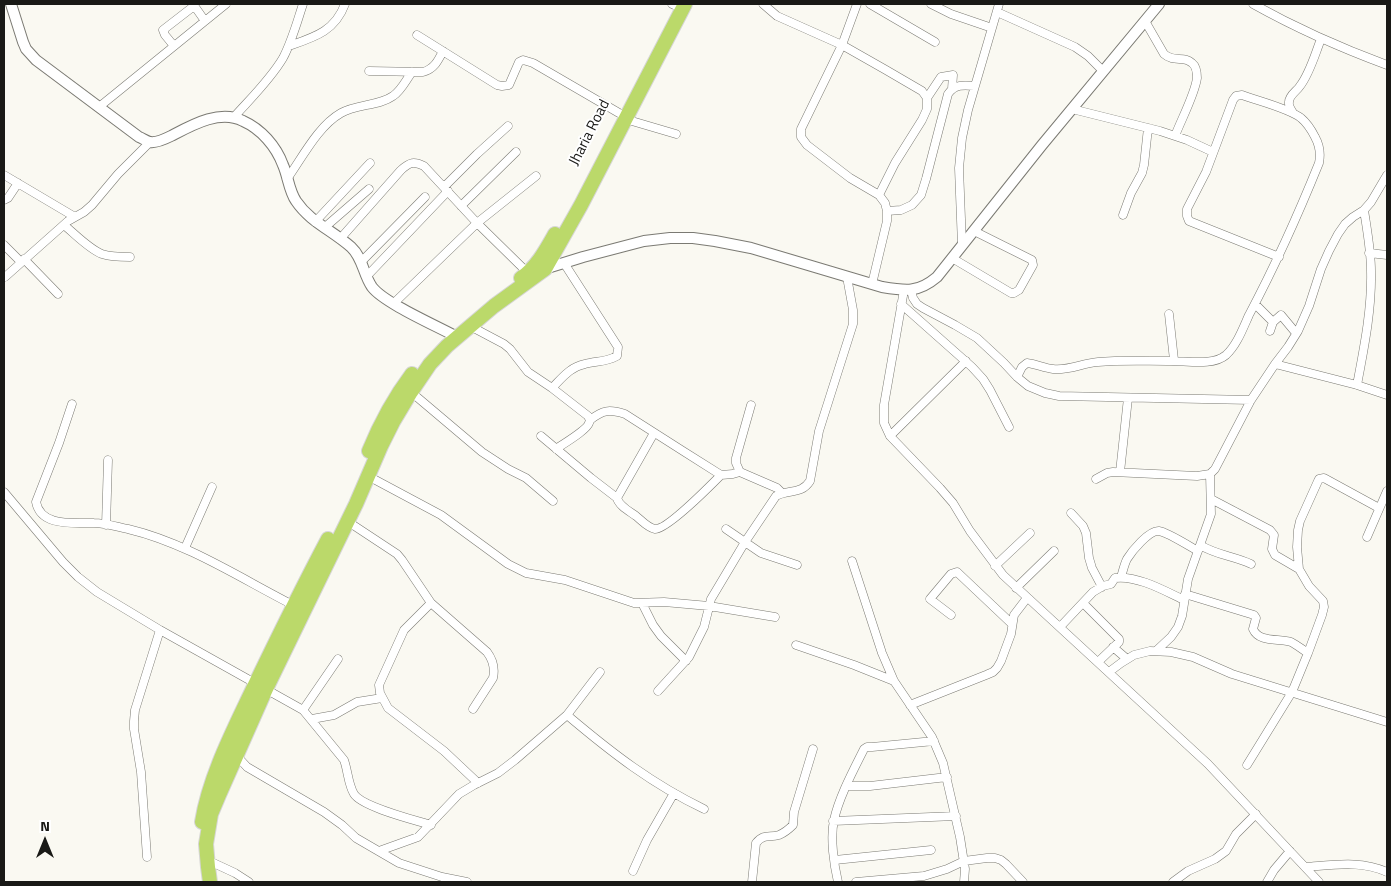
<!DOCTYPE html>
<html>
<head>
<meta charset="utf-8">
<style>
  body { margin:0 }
  #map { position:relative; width:1391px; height:886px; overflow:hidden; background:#faf9f2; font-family:"Titillium Web",sans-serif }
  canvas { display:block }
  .frame { position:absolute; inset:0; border:5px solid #191916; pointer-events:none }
  .north { position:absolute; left:20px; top:816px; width:50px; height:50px; -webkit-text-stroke:4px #fff; paint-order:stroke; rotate:0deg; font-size:14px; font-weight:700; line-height:20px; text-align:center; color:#191916 }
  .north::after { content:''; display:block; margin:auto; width:18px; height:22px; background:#191916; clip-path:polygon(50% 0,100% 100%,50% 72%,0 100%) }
</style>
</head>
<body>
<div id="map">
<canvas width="1391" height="886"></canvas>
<div class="frame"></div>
<div class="north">N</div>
</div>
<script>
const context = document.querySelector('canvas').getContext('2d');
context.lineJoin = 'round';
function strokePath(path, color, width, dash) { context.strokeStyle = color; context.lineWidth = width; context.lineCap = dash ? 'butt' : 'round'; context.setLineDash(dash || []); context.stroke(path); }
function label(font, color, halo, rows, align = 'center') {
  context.font = font + ' "Titillium Web",sans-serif'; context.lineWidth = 4; context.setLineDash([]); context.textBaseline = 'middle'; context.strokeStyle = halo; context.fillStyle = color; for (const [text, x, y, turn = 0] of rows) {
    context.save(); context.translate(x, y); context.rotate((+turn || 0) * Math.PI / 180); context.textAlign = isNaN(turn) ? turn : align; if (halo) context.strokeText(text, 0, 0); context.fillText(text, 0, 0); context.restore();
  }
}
const street = new Path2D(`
  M193,4L205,21
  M672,4L674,5
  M763,4L777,16L842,45L886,70L922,91L927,98V109L922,120L895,163L879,195
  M857,4L842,45L801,129V137L807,145L850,178L879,195L885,203L887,211V221L872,284
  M870,4L935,42
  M931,4L951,14L992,28
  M1253,4C1296,28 1341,48 1387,65
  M997,12L1075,47L1088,56L1103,71
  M1145,21L1164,54C1174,63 1184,55 1192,63C1196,66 1197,73 1197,78C1195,94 1181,120 1175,136
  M417,35L497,85L502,86L509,85L519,62L523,60L533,63L619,113
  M174,46L165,35L163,30L194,6
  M289,46C315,37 335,31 345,4
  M369,71L423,72C434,69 438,61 443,51
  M927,98L941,77L953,75L952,89
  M99,107L226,4
  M1072,109L1160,131L1187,140L1213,152
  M1293,113C1291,109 1288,106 1289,102C1289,95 1297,91 1300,86C1310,73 1315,54 1321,39
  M234,117C250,99 270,80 283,58C292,41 297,22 303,4
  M625,119L676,134
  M4,175L75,217
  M287,179C302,158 318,126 341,113C357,104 379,106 393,96C401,91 406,80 412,72
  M444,187L477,154L508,126
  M4,200L8,198L18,183
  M461,206L516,152
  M887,211L901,210L912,205L921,195L926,179L948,94C955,84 964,85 975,86
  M1123,215L1131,193L1142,173L1144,165L1148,128
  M315,222L370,163
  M64,225C75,234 89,249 102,254C111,257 121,257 130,257
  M324,228L369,189
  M340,239L401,170C410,162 414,161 424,166L477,223L528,273
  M4,245L21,262
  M962,245L959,168L962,138L968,110L999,4
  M1369,253L1387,255
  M952,258L1011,293H1014L1019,290L1033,265L1032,260L974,231
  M24,259L58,294
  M361,262L425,197
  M367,276L448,191
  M5,277L68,221L84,212L92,205L118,174L150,142
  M904,290L884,405V423L890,436L940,488L953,503L970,531L1003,575L1208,764L1319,882
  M911,290L913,298L917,304L923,308L955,325L977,338L1004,363L1017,377L1028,386L1045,393L1059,396L1251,400
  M393,304L477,223L536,176
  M901,304L972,367L983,379L990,390L1009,427
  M1255,304L1273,322
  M1169,314L1174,360
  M470,326L504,344L510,349L528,372L552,388L588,416C589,419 591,420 589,423C587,430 563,444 556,449
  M1270,331L1273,322L1281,315L1296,333
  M1275,364L1357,385L1387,395
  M1017,377L1022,367L1027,363C1036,364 1044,368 1053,369C1068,371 1083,363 1098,362C1121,360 1144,361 1167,361C1184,360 1212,367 1226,355C1237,345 1243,328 1249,315C1275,266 1298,215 1319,163C1321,153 1320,146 1315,137C1311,129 1307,123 1301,118C1288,108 1258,101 1242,95L1236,96L1233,100L1206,172L1187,209V216L1189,221L1279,257
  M1357,385C1364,348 1372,309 1371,271C1371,251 1367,230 1364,210
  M552,388C562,378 570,367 585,364C596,361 607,362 617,356L618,347L564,263
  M411,392L482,452L508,469L526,478L553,501
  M72,404L59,443L36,502C41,528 75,522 94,523C106,523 117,527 128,529C187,543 240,578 293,605
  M590,420C603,410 609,409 625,414L683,451L721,475L733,474L740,472L777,488L782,493
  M654,433L617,498C619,506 629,511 636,516C641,520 648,528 655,529C667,530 711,485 721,475
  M541,436L591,478L617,498
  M890,436L966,361
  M740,472L736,463V458L751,405
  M1120,472L1128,398
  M368,476L441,515L508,564L526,573L565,580L634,603L664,602L709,606L775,617
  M1096,479L1107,473L1113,472L1197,476L1210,474
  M4,492L63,562L78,577L97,592L160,630L303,710L344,760C348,771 348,784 354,794C362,807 415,820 431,825
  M1211,499L1270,530L1274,535L1272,549L1275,555L1299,569
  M1071,513L1083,526L1086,533L1089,558L1092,568L1102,587
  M347,521L397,554L402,560L431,603L487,652C493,660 495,669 493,678L473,709
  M106,525L108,460
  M726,529L761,553L797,565
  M1367,537L1387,491
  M1200,545C1216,555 1234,556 1251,564
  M185,548L212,487
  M852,561L882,653L894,681L932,737L943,763L960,837L965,869L964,882
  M995,566L1030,533
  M1121,577C1123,571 1124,565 1127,559C1132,551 1149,530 1159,531C1167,532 1189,546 1198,551
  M1016,588L1054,551
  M1185,594L1254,615L1256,618L1253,629C1259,643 1279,638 1291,642C1297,645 1303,650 1308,653
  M431,603L404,630L379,685L380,693L388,708L444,751L478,783
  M642,603L653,625L661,636L686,661
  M1083,603L1119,639V642L1098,662
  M951,615L930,599L951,574L957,572L1012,624
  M1060,627L1093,592L1103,586L1111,584L1115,578C1137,575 1165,591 1184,600
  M796,645L854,665L894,681
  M1113,647L1127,659
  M1156,651L1171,637L1178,627L1182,616L1188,579L1211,514L1210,474L1215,469L1251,400L1275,364L1288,347L1298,331L1309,306L1321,269L1329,251L1338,234L1345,224L1353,217L1364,210L1371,202L1387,175
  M1109,672L1121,663L1134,655L1150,651L1171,652L1193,657L1232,674L1387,722
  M658,691L689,657L704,627L711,599L745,542L776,496C789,489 801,495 810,481L819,431L853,324V310L847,277
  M910,705L986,675L993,672L997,668L1001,661L1011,634L1014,615L1027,598
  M303,710L338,659
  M567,715C612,753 652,784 704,809
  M312,719L334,715L357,702L382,698
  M236,755L247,767L324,812L342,825L356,838L399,863L442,877L467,882
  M1247,765L1292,692L1308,653L1322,615L1324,607L1323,601L1309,586L1299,569L1297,547L1298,530L1300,521L1318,481L1319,479L1324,478L1379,508
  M846,786H870L947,777
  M833,821L956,816
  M379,851L418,837L459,794L474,785L498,773L515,760L567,715L600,672
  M147,857L141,772L134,729V721L135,710L160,630
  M207,860L235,873L249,882
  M835,860L931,850
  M1305,867C1333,865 1361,860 1387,872
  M633,871L647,840L674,793
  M752,882L756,843C764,833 769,838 779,835C784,833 789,829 793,825L794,812L813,749
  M838,882C834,865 830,838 834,820C839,797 853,771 864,749L867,747H872L934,741
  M856,882L924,876L947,869L964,861L987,858H995L1001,860L1006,864L1023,882
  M1173,882L1188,871L1215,859L1226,851L1236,834L1256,814
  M1267,882L1274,870L1290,851`);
const secondary = new Path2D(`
  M11,4L23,42L26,49L36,60L139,137C142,138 146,141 150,142C156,143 165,139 171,136C192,125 220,109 243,121C261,129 276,146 283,165C288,176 289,191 296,201C310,222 332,230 351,247C363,258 363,274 372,287C384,303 437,326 457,337
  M541,270L583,257L644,241L670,238H693L715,241L751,248L882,287C906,291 918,293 937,277L1042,145L1159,4`);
const highway = new Path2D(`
  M521,278C537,267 546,250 555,234
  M369,451C380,424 394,398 412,374
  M202,822C209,778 232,733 251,693C276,641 301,590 328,539
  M210,882L208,867L206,844L211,814L219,795L266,689L356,504L381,446L393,422L411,392L430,364L447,346L494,306L545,269L581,205L685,4`);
const streetNames = [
  ["Jharia Road",590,133,-63]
];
strokePath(street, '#7b7a73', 9);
strokePath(secondary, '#7b7a73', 12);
strokePath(highway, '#d6d6d5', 16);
strokePath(street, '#fff', 8);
strokePath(secondary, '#fff', 10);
strokePath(highway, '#bbd96a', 14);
label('15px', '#191916', '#fff', streetNames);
</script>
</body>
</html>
